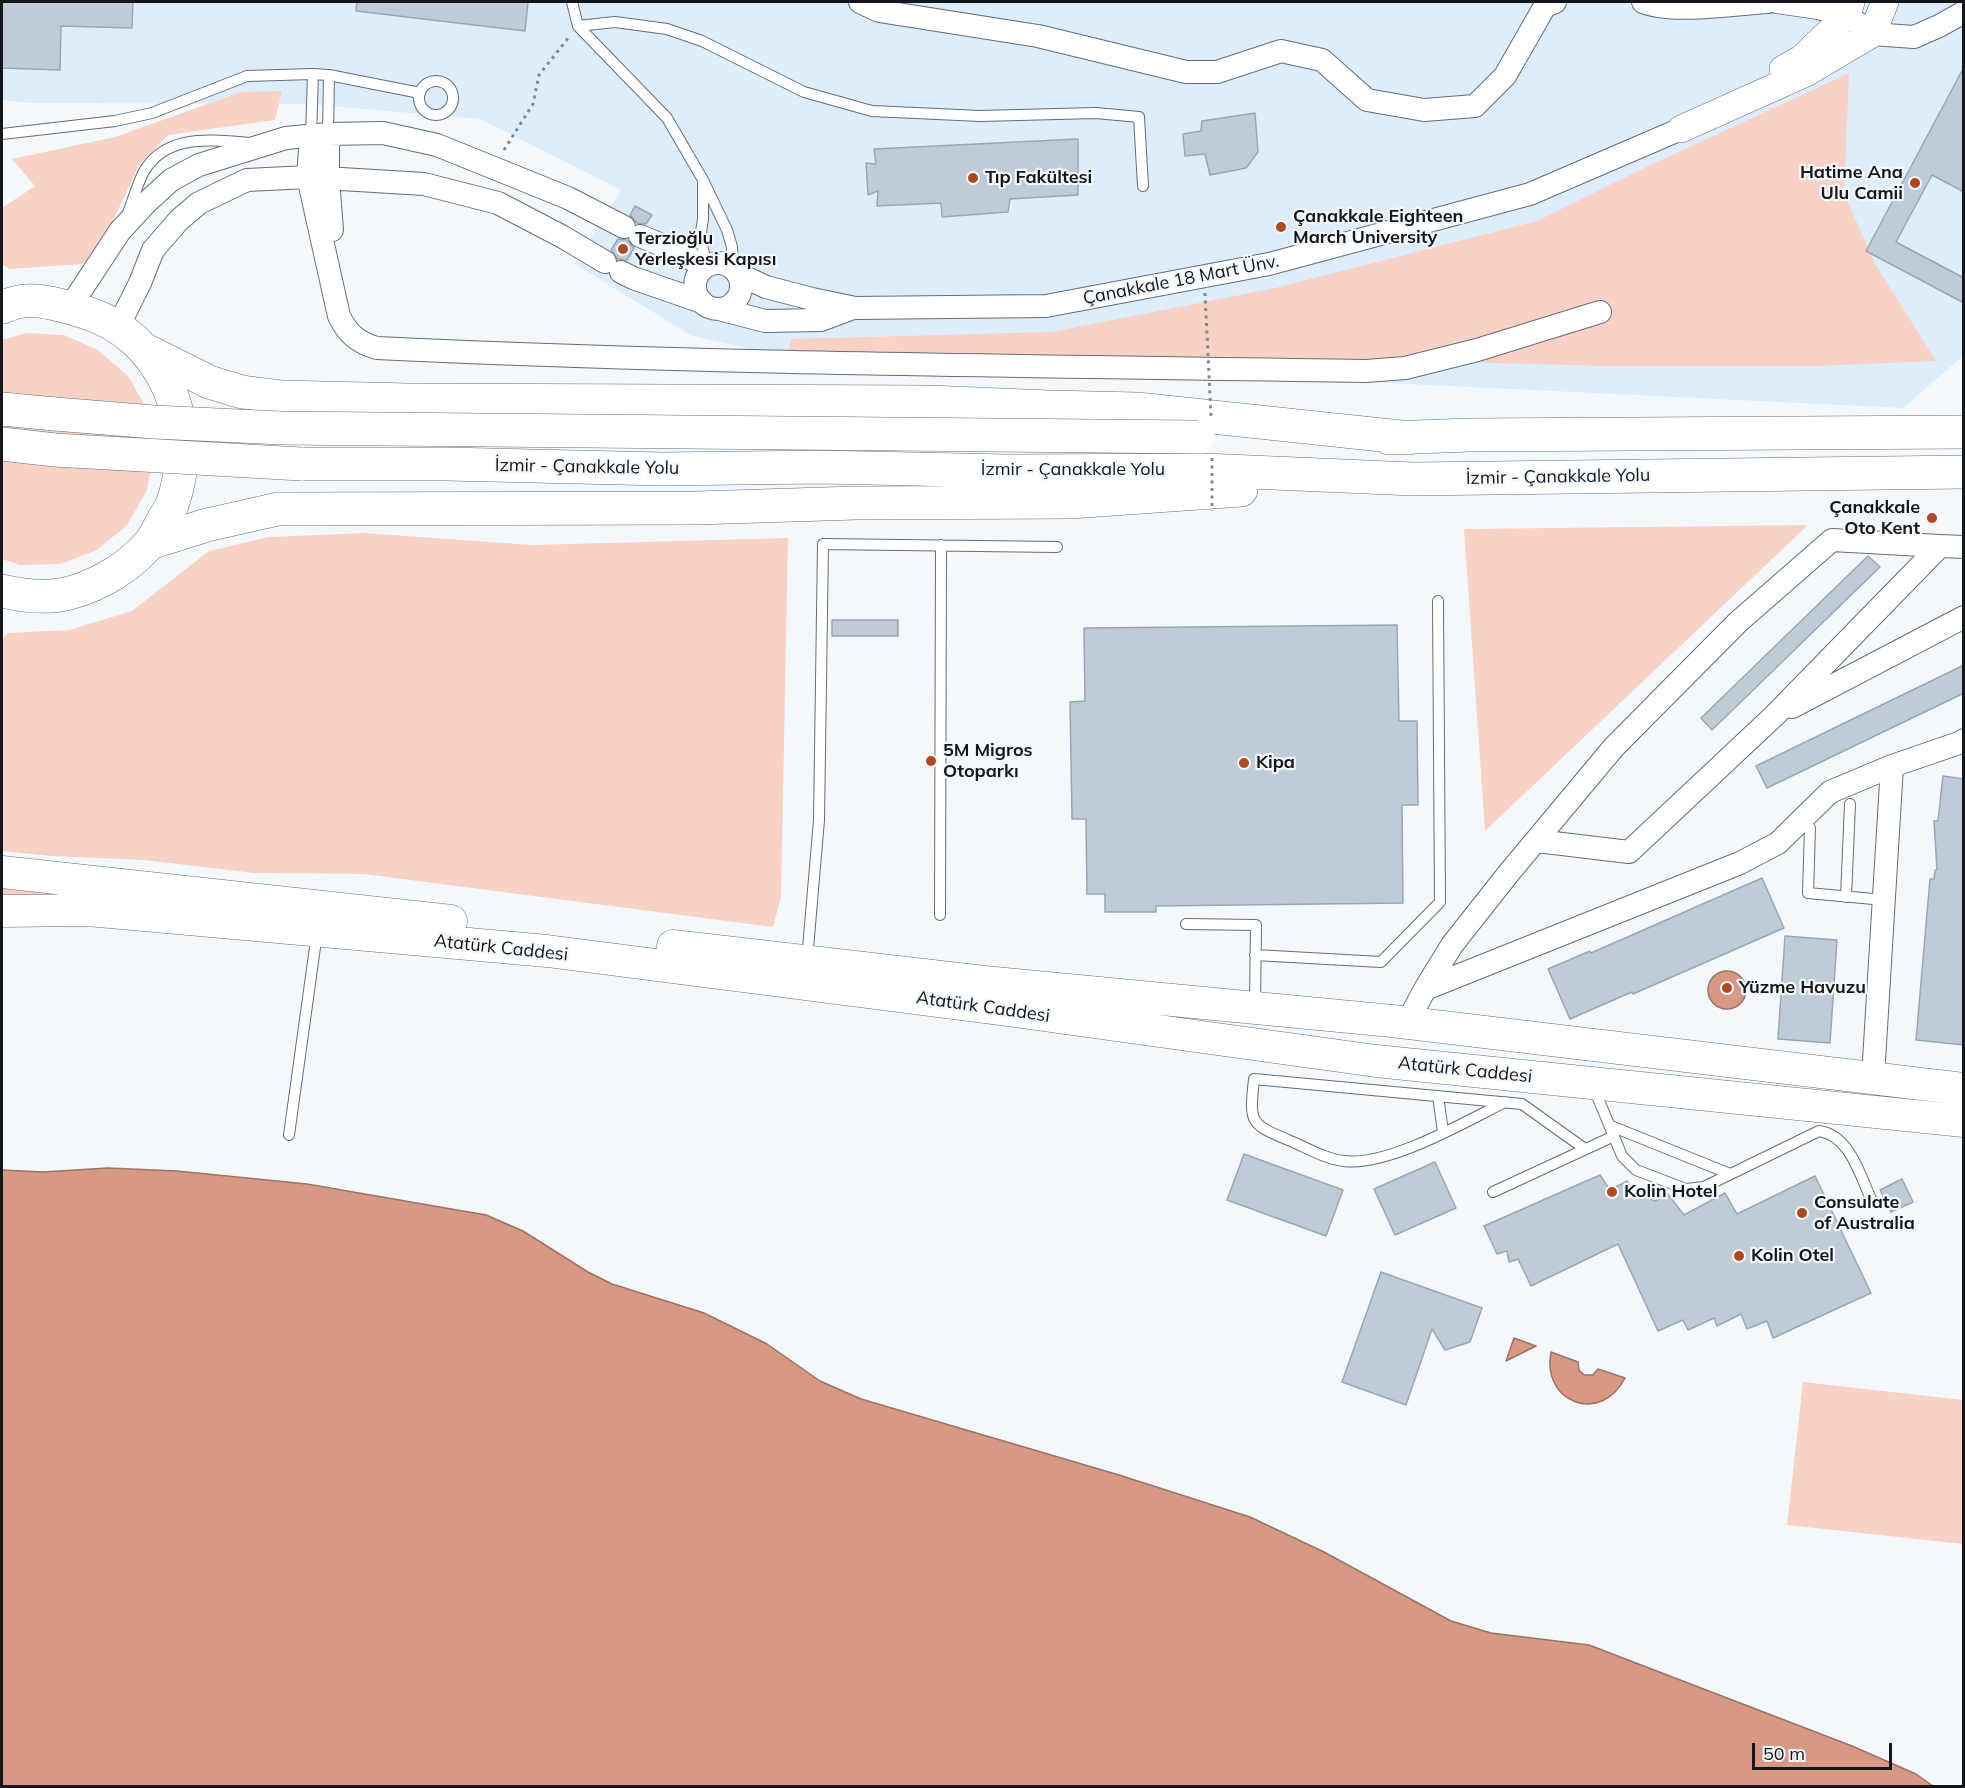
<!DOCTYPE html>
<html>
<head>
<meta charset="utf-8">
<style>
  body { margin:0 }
  #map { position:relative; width:1965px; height:1788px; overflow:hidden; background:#f3f8fd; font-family:Mulish,sans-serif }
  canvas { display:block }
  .frame { position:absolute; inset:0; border:3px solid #13171b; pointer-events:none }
  .scale { position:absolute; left:1752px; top:1743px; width:140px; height:27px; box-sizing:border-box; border:3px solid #13171b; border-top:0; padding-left:8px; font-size:18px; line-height:21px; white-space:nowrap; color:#13171b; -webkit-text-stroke:4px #f3f8fd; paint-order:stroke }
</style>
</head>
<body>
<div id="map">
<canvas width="1965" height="1788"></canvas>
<div class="frame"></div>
<div class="scale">50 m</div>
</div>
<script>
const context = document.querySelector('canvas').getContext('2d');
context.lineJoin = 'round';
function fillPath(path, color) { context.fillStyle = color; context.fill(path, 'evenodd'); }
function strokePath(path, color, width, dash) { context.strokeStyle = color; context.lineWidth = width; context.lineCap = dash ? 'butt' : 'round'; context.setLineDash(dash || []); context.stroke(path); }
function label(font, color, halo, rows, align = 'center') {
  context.font = font + ' Mulish,sans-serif'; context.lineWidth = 4.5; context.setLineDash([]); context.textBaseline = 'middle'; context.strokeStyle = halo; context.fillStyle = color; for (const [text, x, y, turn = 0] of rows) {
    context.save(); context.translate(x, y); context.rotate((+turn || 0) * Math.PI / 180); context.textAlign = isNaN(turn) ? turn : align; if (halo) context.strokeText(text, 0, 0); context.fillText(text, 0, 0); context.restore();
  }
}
const built = new Path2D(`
  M2,2H1963V356L1903,408L769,353L692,336L575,264L621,190L480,119L306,104L30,103L2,100Z`);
const green = new Path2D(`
  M1849,73L1844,193L1875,264L1936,361L1815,366H1605L1311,358L1039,363L788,355L791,339L1052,332L1275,288L1537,221L1640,170Z
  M282,91L275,120L168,135L139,165L98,253L82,264L10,269L2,264V208L35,186L12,159L115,137L241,92Z
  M27,333L64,335L98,350L128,376L148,411L154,451L147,490L127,525L97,550L60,564L20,565L2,559V340Z
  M1808,525L1485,831L1464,529Z
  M364,533L532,545L788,538L781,897L773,927L364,874L254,873L144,860L51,856L2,851V639L8,633L69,630L132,611L209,551L269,537Z
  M2,884L139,898H2Z
  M1803,1382L1963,1400V1544L1787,1525Z`);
const water = new Path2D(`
  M1708 990a19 19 0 1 1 38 0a19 19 0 1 1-38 0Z
  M108,1168L177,1171L307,1184L486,1215L523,1231L588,1272L612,1284L704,1313L767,1344L820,1381L861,1399L1119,1475L1250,1517L1324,1552L1451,1621L1491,1633L1589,1645L1852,1746L1916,1774L1933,1786H2V1170L43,1172Z
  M1514,1338L1536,1346L1506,1361Z
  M1551,1352L1578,1362L1579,1370L1584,1375H1593L1598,1369L1625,1378C1601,1425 1541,1403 1551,1352Z`);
const building = new Path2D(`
  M2,2H133L132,28L61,26L60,70L2,68Z
  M357,2H528L525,31L356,11Z
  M1964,67V192L1932,175L1896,242L1964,278V303L1866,251Z
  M1255,113L1258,152L1246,168L1210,175L1205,154L1185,156L1183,134L1201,131L1202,121Z
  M1078,139V195L1010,199L1008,212L942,217L941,203L877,206L878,191L868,195L866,163L876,164L874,149Z
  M635,206L652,215L646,224L637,223L630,215Z
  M618,239L627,240L634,248L627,260L618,259L611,250Z
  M1868,556L1880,567L1712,730L1701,718Z
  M832,620H898V636H832Z
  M1397,625L1399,721H1417L1418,805H1402L1403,903L1156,906V912H1105V894H1087L1086,819H1072L1070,702L1085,701L1084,628Z
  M1964,665V693L1767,788L1756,766Z
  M1943,776L1964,779V1045L1916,1040L1930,879H1934L1935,870H1937L1934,821H1938Z
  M1762,878L1784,928L1633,994L1632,992L1570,1019L1548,969L1590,951L1591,953Z
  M1785,936L1837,940L1830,1043L1778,1039Z
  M1244,1154L1343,1190L1326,1236L1227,1200Z
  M1435,1162L1456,1208L1395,1235L1374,1189Z
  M1600,1175L1610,1190L1627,1181L1634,1193L1656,1201L1667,1193L1684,1215L1725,1193L1737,1214L1815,1176L1871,1293L1773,1338L1767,1321L1747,1329L1741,1314L1717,1326L1714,1318L1688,1330L1683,1320L1658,1331L1618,1244L1531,1286L1518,1259L1509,1262L1507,1251L1497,1254L1484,1226Z
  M1902,1179L1913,1202L1891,1212L1880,1190Z
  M1381,1272L1482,1308L1470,1342L1445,1350L1432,1329L1406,1405L1342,1382Z`);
const path = new Path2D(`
  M504,150L533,104L539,75L569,37`);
const service = new Path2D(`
  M572,2L578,26L667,118L703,180L727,230L732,247L733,268
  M578,26L615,22L667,29L702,41L804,92L872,111L980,116L1096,113L1139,117L1143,186
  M419 98a17 17 0 1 1 34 0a17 17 0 1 1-34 0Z
  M2,134L115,121L152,113L247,76L313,74L329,75L420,93
  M328,134L329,75
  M311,136L313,74
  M703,183V219L700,238L707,265
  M128,213C133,200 137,186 143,173C165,133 211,140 250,143
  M1810,828L1808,893L1884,900
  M1846,897L1850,804
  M940,915L941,545
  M1186,924L1256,925L1255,1005
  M1255,955L1381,962L1440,902L1438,601
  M807,960L819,820L823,544L1057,547
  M1593,1086L1622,1156L1636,1170L1686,1189L1704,1187L1819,1131C1850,1135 1860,1176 1872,1201
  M1438,1096L1443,1132
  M1505,1102C1465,1122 1387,1167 1344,1161C1326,1159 1309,1149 1293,1142C1250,1124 1249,1125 1254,1079L1522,1104L1585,1149
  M1611,1126L1730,1174
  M289,1135L317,933
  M1493,1192L1614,1136`);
const minor = new Path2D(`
  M860,2L879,11L1038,36L1186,72H1217L1281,51L1322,60L1367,100L1424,110L1475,106L1505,76L1545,6L1555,2
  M1643,2C1674,14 1733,4 1768,2
  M1777,2L1818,8L1847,15L1872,34L1914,37L1939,26L1964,12
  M328,134V179L332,230
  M311,136L308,177L339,316C347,333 358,343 377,348C706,364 1036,366 1366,371L1405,368L1477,350L1600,312
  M640,236L679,252L705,267
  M695 286a23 23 0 1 1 46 0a23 23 0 1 1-46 0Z
  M621,272L633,278L702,302
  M738,274L766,287L812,299L855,308L1046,306L1269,264L1530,194L1681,129
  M70,307L120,231L145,204L171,180L199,165L286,138L328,134L383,133L437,145L568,198L624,227
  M719,309L765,321L821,320L853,308
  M118,327L140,283L153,250L179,220L199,203L247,180L308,177L424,184L498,203L563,237L605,262
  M1792,707L1964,617
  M1537,841L1629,852L1774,716L1940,546L1964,547
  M1425,989L1452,945L1508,874L1614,747L1738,622L1832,540L1940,546
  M1407,1023L1425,989L1740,863L1778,843L1830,792L1892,766L1959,743L1964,740
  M1873,1077L1892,766`);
const tertiary = new Path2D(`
  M1783,69L1801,59L1847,15L1851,2
  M1681,129L1806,73L1872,34L1885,2`);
const secondary = new Path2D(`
  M2,872L451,921
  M2,911L88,910L547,951L1007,1010L1376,1061L1964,1121
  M673,946L984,982L1392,1021L1964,1089`);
const trunk = new Path2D(`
  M2,307C8,305 16,302 23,301C39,299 66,306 81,311C165,335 200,426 172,505C170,510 166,515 163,520C159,528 155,537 149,544C130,566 101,584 73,592C51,599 24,596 2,591
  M147,351L209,382L242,392L282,397L408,400L929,402L1049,407L1137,409L1410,438
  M2,409L55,414
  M1389,438L1469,435L1964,432
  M2,444L55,450
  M301,464H447L663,469L820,467L1008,471L1204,470L1413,479L1964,472
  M150,543L207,525L278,509L696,508L856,503L1070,502L1241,490`);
const pathBridge = new Path2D(`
  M1205,293L1211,416
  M1212,458V511`);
const trunkBridge = new Path2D(`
  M55,414L154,422L281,428L1198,437
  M55,450L301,464`);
const markers = [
  [973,178,6,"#af4921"],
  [1915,183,6,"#af4921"],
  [1281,227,6,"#af4921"],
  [623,249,6,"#af4921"],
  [1932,518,6,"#af4921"],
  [931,761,6,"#af4921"],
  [1244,763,6,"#af4921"],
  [1727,988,6,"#af4921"],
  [1612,1192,6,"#af4921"],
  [1802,1213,6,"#af4921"],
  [1739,1256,6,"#af4921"]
];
const poiNames = [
  ["Hatime Ana",1903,173,"right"],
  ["Ulu Camii",1903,194,"right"],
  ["Tıp Fakültesi",985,178],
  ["Çanakkale Eighteen",1293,217],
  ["March University",1293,238],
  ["Terzioğlu",635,239],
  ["Yerleşkesi Kapısı",635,260],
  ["Çanakkale",1920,508,"right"],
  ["Oto Kent",1920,529,"right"],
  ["5M Migros",943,751],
  ["Otoparkı",943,772],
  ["Kipa",1256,763],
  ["Yüzme Havuzu",1739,988],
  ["Kolin Hotel",1624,1192],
  ["Consulate",1814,1203],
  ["of Australia",1814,1224],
  ["Kolin Otel",1751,1256]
];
const streetNames = [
  ["Çanakkale 18 Mart Ünv.",1181,280,-11],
  ["İzmir - Çanakkale Yolu",587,467,1],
  ["İzmir - Çanakkale Yolu",1073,470],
  ["İzmir - Çanakkale Yolu",1558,477,-1],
  ["Atatürk Caddesi",501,948,6],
  ["Atatürk Caddesi",983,1007,8],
  ["Atatürk Caddesi",1465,1070,6]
];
fillPath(built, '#deedfb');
fillPath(green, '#fad2c5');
fillPath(water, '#d79983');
strokePath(water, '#9c7264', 1.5);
fillPath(building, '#bfcbd7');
strokePath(building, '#9ba6b2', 1.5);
strokePath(service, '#636d78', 12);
strokePath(minor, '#636d78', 24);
strokePath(tertiary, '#636d78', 28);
strokePath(secondary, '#636d78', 33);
strokePath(trunk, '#636d78', 34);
strokePath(path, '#83888c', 3, [3, 4.5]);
strokePath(service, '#fff', 10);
strokePath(minor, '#fff', 22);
strokePath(tertiary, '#fff', 27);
strokePath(secondary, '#fff', 32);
strokePath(trunk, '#fff', 33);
strokePath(trunkBridge, '#636d78', 34, []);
strokePath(pathBridge, '#83888c', 3, [3, 4.5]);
strokePath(trunkBridge, '#fff', 33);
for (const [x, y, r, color] of markers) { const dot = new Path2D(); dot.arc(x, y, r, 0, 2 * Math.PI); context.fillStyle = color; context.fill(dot); strokePath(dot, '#f3f8fd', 2); }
label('bold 18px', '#13171b', '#f3f8fd', poiNames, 'left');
label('18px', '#13171b', '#f3f8fd', streetNames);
</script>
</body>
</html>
